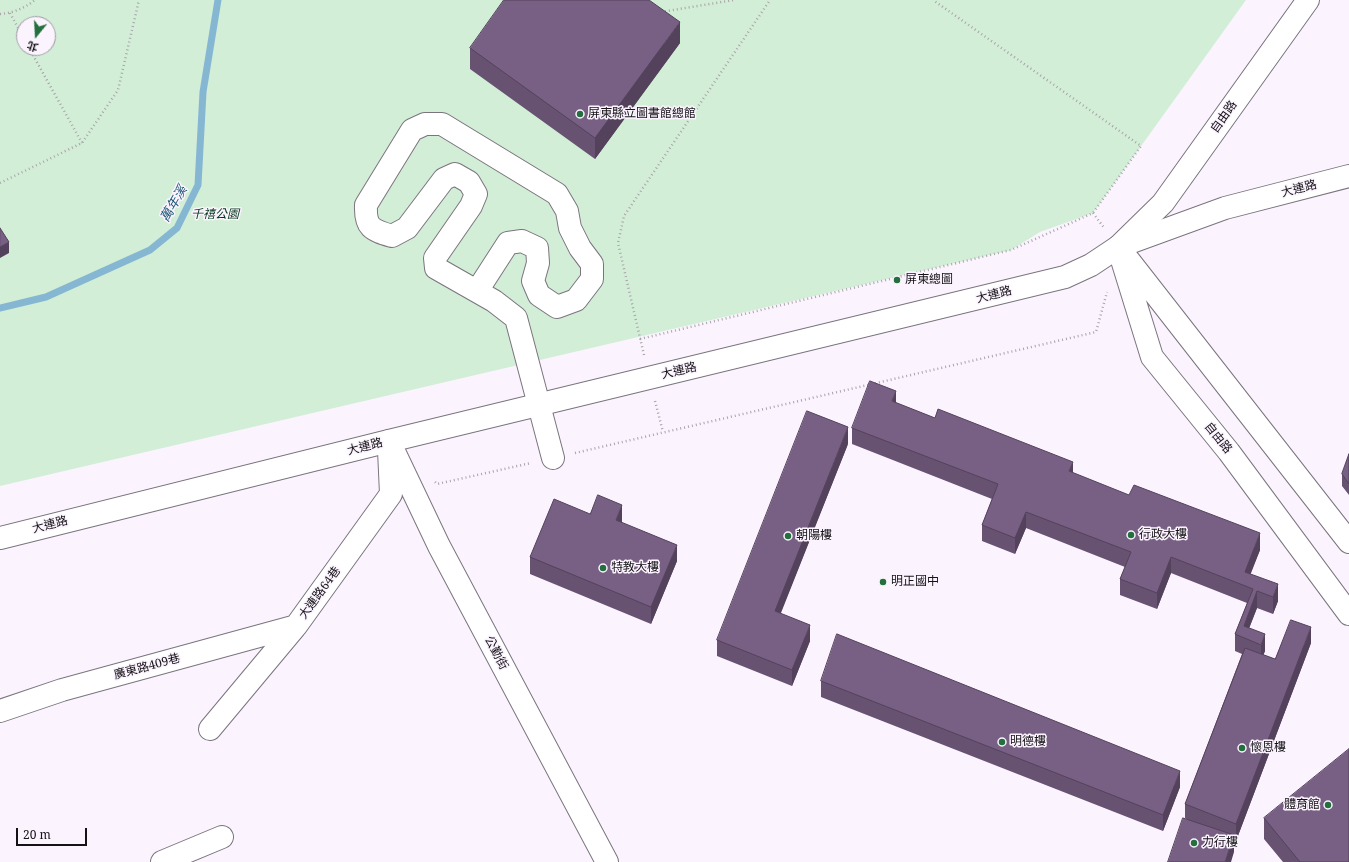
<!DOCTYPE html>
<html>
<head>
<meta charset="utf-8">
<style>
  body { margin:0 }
  #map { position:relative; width:1349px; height:862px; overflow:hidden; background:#fbf4ff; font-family:"Noto Serif","Noto Sans TC",serif }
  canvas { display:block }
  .north { position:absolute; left:16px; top:16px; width:40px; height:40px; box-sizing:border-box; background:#fbf4ff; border:1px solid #9f9aa2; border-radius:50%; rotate:198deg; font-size:11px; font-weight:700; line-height:16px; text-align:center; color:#151216 }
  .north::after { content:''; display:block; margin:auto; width:14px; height:18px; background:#246f3d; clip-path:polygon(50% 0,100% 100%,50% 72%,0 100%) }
  .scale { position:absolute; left:16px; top:828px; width:71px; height:18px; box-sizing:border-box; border:2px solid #151216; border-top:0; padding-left:5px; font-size:12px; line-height:14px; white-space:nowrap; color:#151216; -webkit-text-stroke:3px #fbf4ff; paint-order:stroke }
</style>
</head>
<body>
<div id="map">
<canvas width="1349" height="862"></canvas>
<div class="north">北</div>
<div class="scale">20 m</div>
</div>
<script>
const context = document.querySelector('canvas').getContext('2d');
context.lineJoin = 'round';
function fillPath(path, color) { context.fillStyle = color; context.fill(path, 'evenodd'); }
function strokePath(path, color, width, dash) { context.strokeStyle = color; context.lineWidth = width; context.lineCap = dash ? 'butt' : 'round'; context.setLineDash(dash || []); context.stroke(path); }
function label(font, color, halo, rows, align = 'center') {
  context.font = font + ' "Noto Serif","Noto Sans TC",serif'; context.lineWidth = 3; context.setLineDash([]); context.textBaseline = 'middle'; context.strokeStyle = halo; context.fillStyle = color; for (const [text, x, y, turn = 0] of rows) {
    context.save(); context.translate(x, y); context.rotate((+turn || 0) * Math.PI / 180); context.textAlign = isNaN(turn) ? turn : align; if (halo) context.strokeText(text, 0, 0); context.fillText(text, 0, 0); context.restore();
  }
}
const green = new Path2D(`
  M0,0H1246L1093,213L1040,232L1011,250L0,486ZM24,24H48V48H24Z`);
const stream = new Path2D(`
  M0,308L46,297L150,250L177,228L198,185L203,92L218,0`);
const path = new Path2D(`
  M661,12L734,0
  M10,13L24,39
  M0,14C13,13 25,8 35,0
  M29,48L82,143
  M0,183L82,143L118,90L139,0
  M1093,213L1105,229
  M640,339L1011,250L1093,213L1141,146L933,0
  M644,355L618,243L624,216L770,0
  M655,401L663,432
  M575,453L1096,332L1107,292
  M435,482L437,484L531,463`);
const minor = new Path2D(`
  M1118,247L1152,357L1229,452L1349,614
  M1118,247L1225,208L1349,176
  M1127,258L1349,542
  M477,291L508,243L522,241L537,248L538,263L533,281L539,295L557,307L576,300L592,279V264L580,248L570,228L567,211L557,194L442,124H425L412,130L366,205C365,228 372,230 392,236L407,228L444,179L455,174L469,182L476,194L471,206L435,258L436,268L494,301L516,318L553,458
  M389,441L439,546L607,862
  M0,711L62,690L296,626
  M210,729L296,626L391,494L389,450
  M162,862L222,837`);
const major = new Path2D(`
  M0,538L389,441L1065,277L1091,265L1118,247L1163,203L1308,0`);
const wall = new Path2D(`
  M680,43L595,159L470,69V48Z
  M896,403L1073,473L1260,550L1250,574L1278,601L1273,614L1257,608L1249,628L1265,651L1263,655L1275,659L1311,643L1236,841L1234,840V852L1185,818V804L1242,654L1235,651V634L1247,603L1171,573L1157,609L1120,595V579L1125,567L1026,528L1015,554L982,541V525L992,499L852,444V428Z
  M848,444L780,614L810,641L792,686L717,656V640Z
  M1349,454V495L1342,486V474Z
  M590,514L622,521V523L677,561L651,624L530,574V557Z
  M821,681L1180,787L1163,831L821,697Z
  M1264,818L1349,862H1283L1264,839Z`);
const shadedWall = new Path2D(`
  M680,22V43L595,159V138Z
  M9,242V253L0,258V247Z
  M896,391V407L892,401Z
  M848,427V444L775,628V611Z
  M1073,462V478L1069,471Z
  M622,505V521L616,537V520Z
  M1026,512V528L1015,554V538Z
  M1260,533V550L1246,586L1245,572Z
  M677,545V561L651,624V607Z
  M1171,557V573L1157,609V593Z
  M1278,584V601L1273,614V597Z
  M1257,591V608L1245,639L1244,626Z
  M810,625V641L792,686V670Z
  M1311,627V643L1236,841V824Z
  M1265,634V651L1261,661V645Z
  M1180,771V787L1163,831V815Z
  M1234,835V852L1231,862H1225Z`);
const building = new Path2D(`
  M504,0H649L680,22L595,138L470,48Z
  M0,228L9,242L0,247Z
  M870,381L896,391L892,401L935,418L938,409L1073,462L1069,471L1129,495L1134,485L1260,533L1245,572L1278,584L1273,597L1257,591L1244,626L1265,634L1261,645L1235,634L1253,589L1171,557L1157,593L1120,579L1131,552L1026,512L1015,538L982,525L998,484L852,428Z
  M807,411L848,427L775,611L810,625L792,670L717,640Z
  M1349,454V484L1342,474Z
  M598,495L622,505L616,520L677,545L651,607L530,557L554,499L590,514Z
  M1291,620L1311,627L1236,824L1185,804L1245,648L1275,659Z
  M837,634L1180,771L1163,815L821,681Z
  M1349,749V862H1300L1264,818Z
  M1183,818L1234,835L1225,862H1168Z`);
const markers = [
  [580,114,4,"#246f3d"],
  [897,280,4,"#246f3d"],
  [1131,535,4,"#246f3d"],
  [788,536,4,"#246f3d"],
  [603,568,4,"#246f3d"],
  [883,582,4,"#246f3d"],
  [1002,742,4,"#246f3d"],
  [1242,748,4,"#246f3d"],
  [1328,805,4,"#246f3d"],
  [1194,843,4,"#246f3d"]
];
const poiNames = [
  ["屏東縣立圖書館總館",588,114],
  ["屏東總圖",905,280],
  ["行政大樓",1139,535],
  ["朝陽樓",796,536],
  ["特教大樓",611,568],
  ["明正國中",891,582],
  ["明德樓",1010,742],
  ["懷恩樓",1250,748],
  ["體育館",1320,805,"right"],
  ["力行樓",1202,843]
];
const streetNames = [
  ["自由路",1224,117,-55],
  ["大連路",1299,189,-14],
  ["大連路",994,295,-14],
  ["大連路",679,371,-13],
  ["自由路",1218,438,51],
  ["大連路",365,447,-14],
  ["大連路",50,525,-14],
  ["大連路64巷",320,593,-54],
  ["公勤街",496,653,62],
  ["廣東路409巷",147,667,-15]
];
const parkNames = [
  ["千禧公園",215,215]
];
const waterNames = [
  ["萬年溪",174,204,-60]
];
fillPath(green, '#d2eed7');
strokePath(stream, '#86b7d2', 7);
strokePath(minor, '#7b747f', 24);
strokePath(major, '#7b747f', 24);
strokePath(path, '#a9a3ab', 2.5, [1, 3]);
strokePath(minor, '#fff', 22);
strokePath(major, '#fff', 22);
fillPath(wall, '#675272');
fillPath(shadedWall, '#54425c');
fillPath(building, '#785f84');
strokePath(building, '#54425c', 1);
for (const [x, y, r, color] of markers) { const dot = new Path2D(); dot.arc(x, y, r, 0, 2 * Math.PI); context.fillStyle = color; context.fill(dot); strokePath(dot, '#fbf4ff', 1.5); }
label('12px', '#151216', '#fbf4ff', poiNames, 'left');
label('12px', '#151216', '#fbf4ff', streetNames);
label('italic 12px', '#033718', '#fbf4ff', parkNames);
label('italic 13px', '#1d5975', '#fbf4ff', waterNames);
</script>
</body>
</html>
